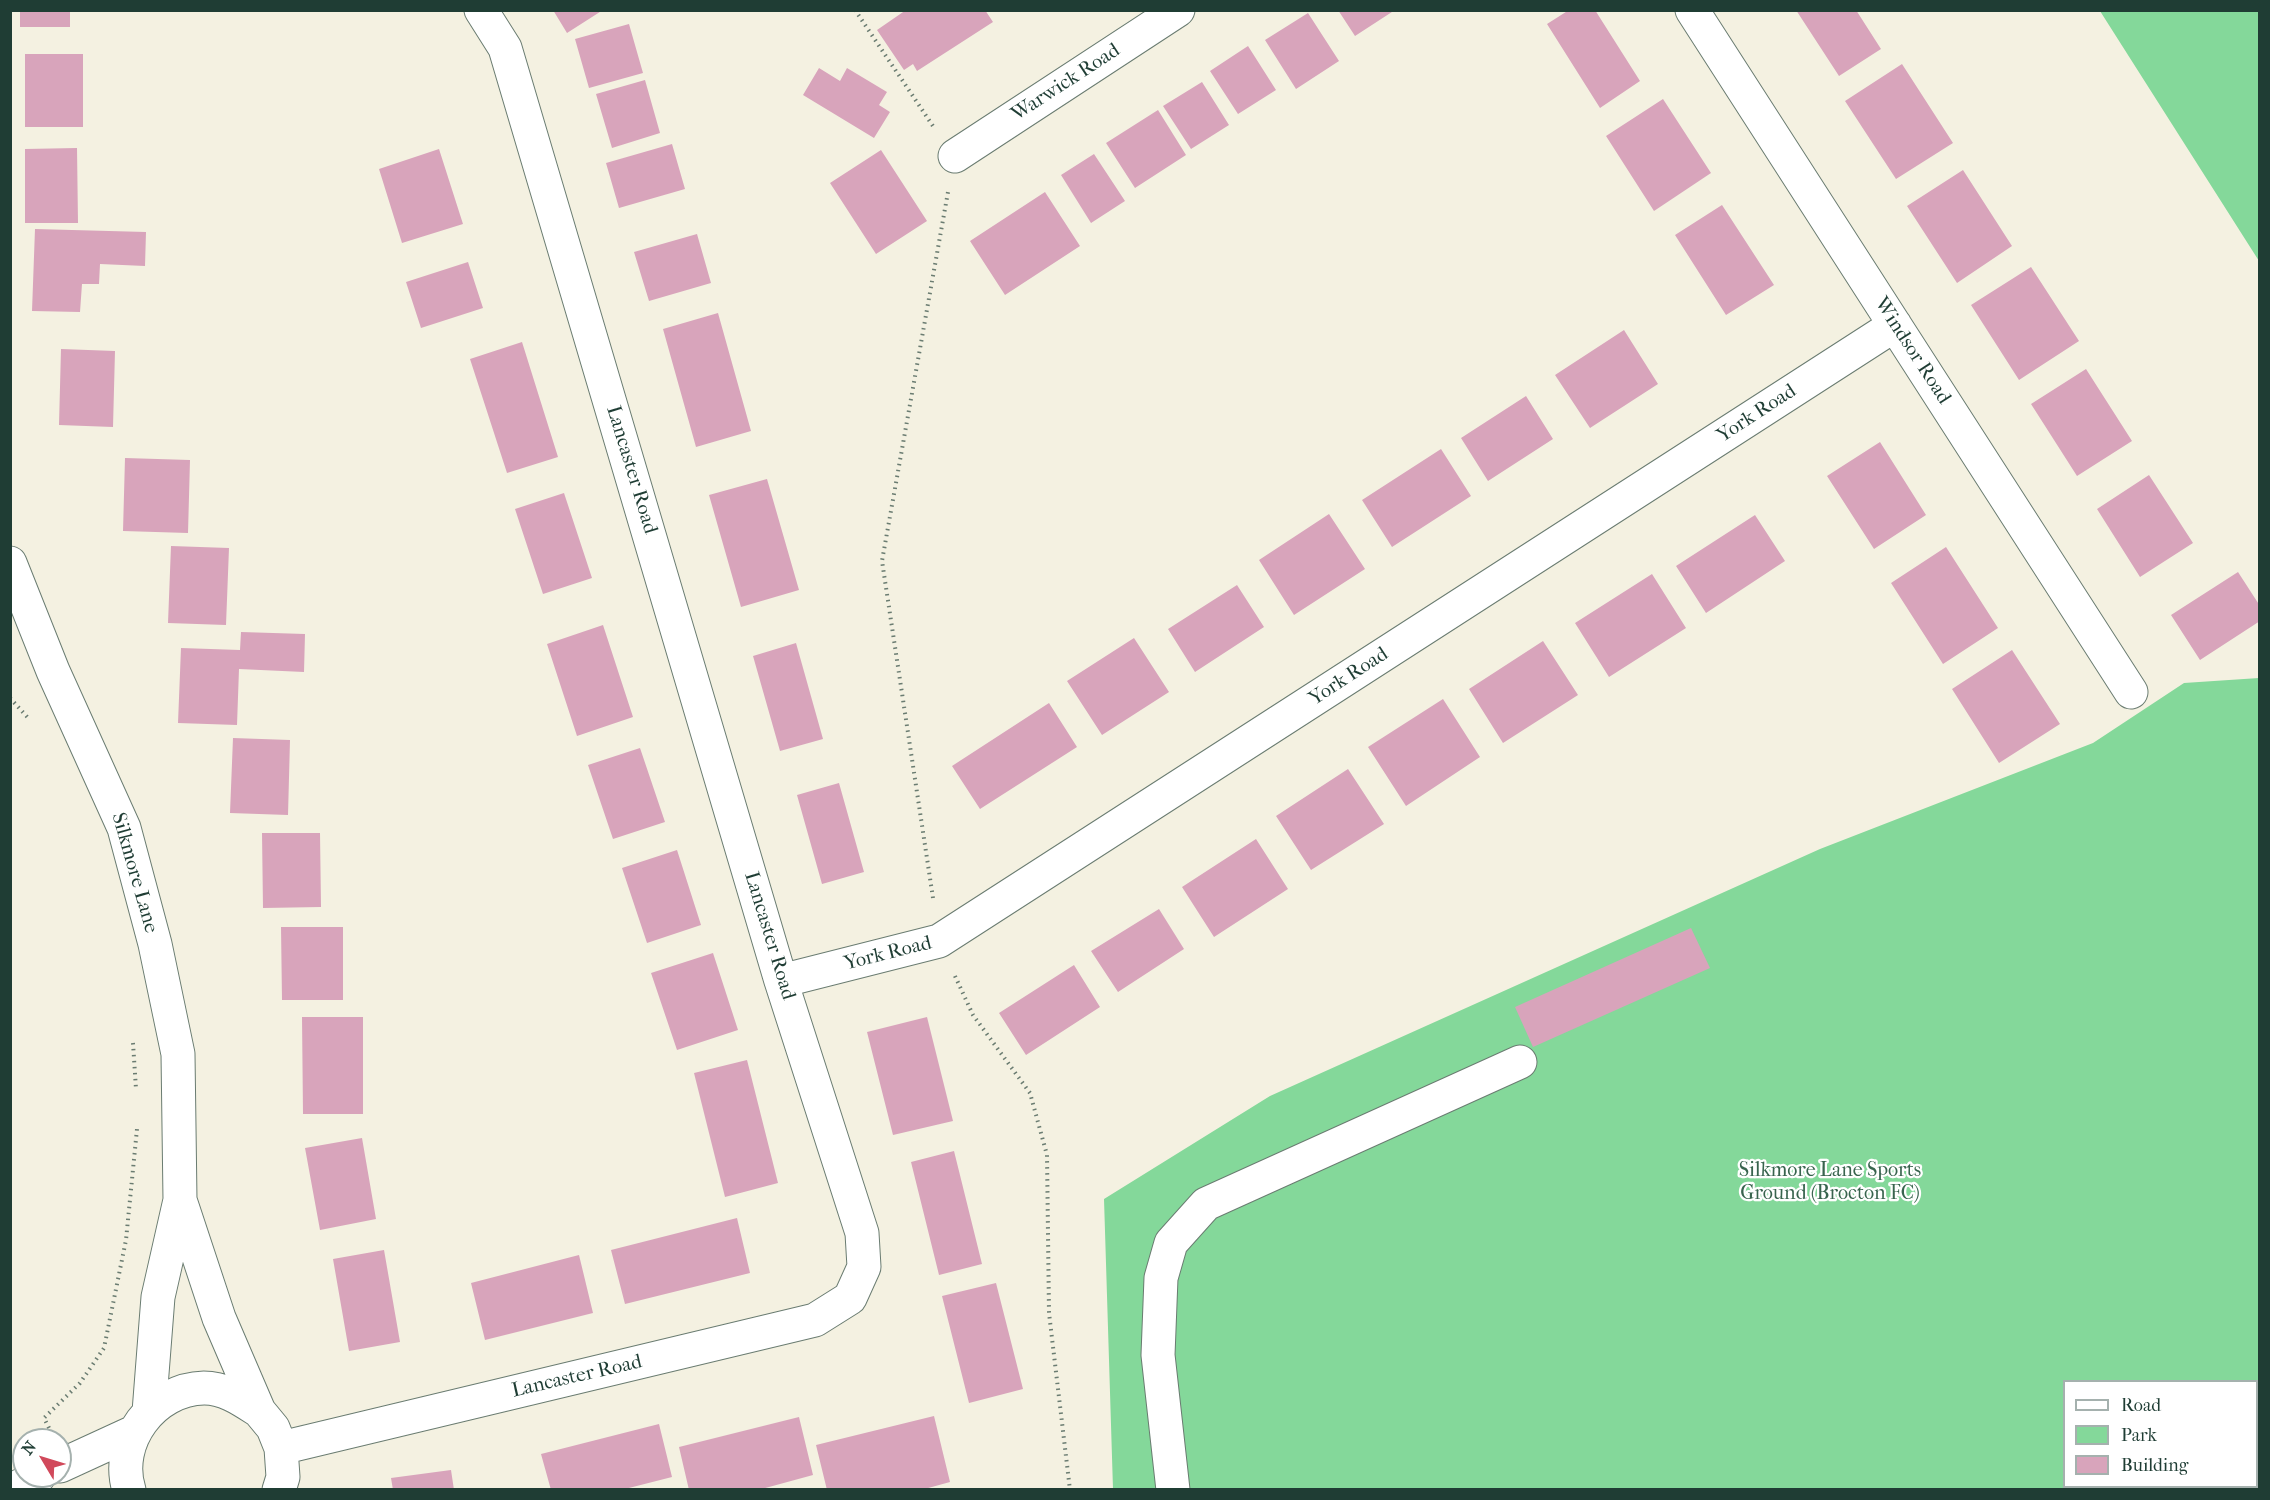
<!DOCTYPE html>
<html>
<head>
<meta charset="utf-8">
<style>
  body { margin:0 }
  #map { position:relative; width:2270px; height:1500px; overflow:hidden; background:#f4f1e1; font-family:"IM FELL French Canon",serif }
  canvas { display:block }
  .frame { position:absolute; inset:0; border:12px solid #1f3d34; pointer-events:none }
  .legend { position:absolute; left:2063px; top:1380px; width:195px; height:108px; box-sizing:border-box; background:#fff; border:2px solid #a5b1ae; margin:0; padding:8px 10px; list-style:none; font-size:18px; color:#1f3d34 }
  .legend li { display:flex; align-items:center; gap:12px; height:30px }
  .legend b { width:30px; border:2px solid #a5b1ae }
  .north { position:absolute; left:12px; top:1428px; width:60px; height:60px; box-sizing:border-box; background:#fff; border:2px solid #a5b1ae; border-radius:50%; rotate:308deg; font-size:16px; font-weight:700; line-height:24px; text-align:center; color:#1f3d34 }
  .north::after { content:''; display:block; margin:auto; width:21px; height:27px; background:#d1495b; clip-path:polygon(50% 0,100% 100%,50% 72%,0 100%) }
</style>
</head>
<body>
<div id="map">
<canvas width="2270" height="1500"></canvas>
<div class="frame"></div>
<ul class="legend">
<li><b style="height:8px;background:#fff"></b>Road</li>
<li><b style="height:16px;background:#84d89a"></b>Park</li>
<li><b style="height:16px;background:#d8a4bb"></b>Building</li>
</ul>
<div class="north">N</div>
</div>
<script>
const context = document.querySelector('canvas').getContext('2d');
context.lineJoin = 'round';
function fillPath(path, color) { context.fillStyle = color; context.fill(path, 'evenodd'); }
function strokePath(path, color, width, dash) { context.strokeStyle = color; context.lineWidth = width; context.lineCap = dash ? 'butt' : 'round'; context.setLineDash(dash || []); context.stroke(path); }
function label(font, color, halo, rows, align = 'center') {
  context.font = font + ' "IM FELL French Canon",serif'; context.lineWidth = 4.5; context.setLineDash([]); context.textBaseline = 'middle'; context.strokeStyle = halo; context.fillStyle = color; for (const [text, x, y, turn = 0] of rows) {
    context.save(); context.translate(x, y); context.rotate((+turn || 0) * Math.PI / 180); context.textAlign = isNaN(turn) ? turn : align; if (halo) context.strokeText(text, 0, 0); context.fillText(text, 0, 0); context.restore();
  }
}
const green = new Path2D(`
  M2100,11H2259V261Z
  M2259,678V1489H1113L1104,1199L1270,1096L1820,849L2093,743L2184,683ZM2064,1382H2256V1486H2064Z`);
const building = new Path2D(`
  M20,10H70V27H20Z
  M553,10H603L567,33Z
  M906,10H985L993,22L917,71L913,64L904,70L877,30Z
  M1338,10H1395L1355,36Z
  M1569,10H1595L1640,81L1600,108L1547,24Z
  M1796,10H1856L1881,49L1839,76Z
  M1308,13L1339,61L1296,89L1265,40Z
  M629,24L643,73L589,88L575,39Z
  M1248,46L1276,90L1238,114L1210,71Z
  M25,54H83V127H25Z
  M1902,64L1953,143L1896,179L1845,101Z
  M819,68L840,81L847,68L887,92L879,105L890,112L874,138L803,95Z
  M645,80L660,133L612,148L596,94Z
  M1202,82L1229,125L1191,149L1163,106Z
  M1663,99L1711,173L1654,211L1606,136Z
  M1158,110L1186,155L1135,188L1106,143Z
  M672,144L685,189L619,208L606,163Z
  M77,148L78,223H25V149Z
  M439,149L463,224L402,243L379,169Z
  M881,150L927,221L876,254L830,183Z
  M1094,154L1125,201L1091,223L1061,175Z
  M1963,170L2012,246L1957,283L1907,206Z
  M1045,192L1080,246L1005,295L970,241Z
  M1722,205L1774,285L1726,315L1675,235Z
  M35,229L146,232L145,266L100,264L99,284H82L80,312L32,311Z
  M697,234L711,283L649,301L634,252Z
  M468,262L483,308L421,328L406,282Z
  M2031,267L2079,341L2019,380L1971,305Z
  M718,313L751,431L696,447L663,329Z
  M1624,330L1658,384L1590,428L1555,375Z
  M522,342L558,457L507,473L470,359Z
  M61,349L115,351L113,427L59,425Z
  M2086,369L2132,441L2077,476L2031,404Z
  M1526,396L1553,439L1488,481L1461,438Z
  M1880,442L1926,515L1874,549L1827,476Z
  M1441,449L1471,496L1392,547L1362,500Z
  M125,458L190,460L188,533L123,531Z
  M2149,475L2193,543L2140,577L2097,509Z
  M767,479L799,590L741,607L709,495Z
  M564,493L592,578L543,594L515,509Z
  M1329,514L1365,569L1294,615L1259,560Z
  M1755,515L1785,561L1706,613L1676,566Z
  M171,546L229,548L226,625L168,623Z
  M1946,547L1998,628L1943,664L1891,583Z
  M2238,572L2260,606V621L2200,660L2171,615Z
  M1652,574L1686,628L1609,677L1575,623Z
  M1237,585L1264,627L1195,672L1168,629Z
  M603,625L633,717L577,736L547,644Z
  M241,632L305,634L304,672L239,669L237,725L178,723L181,648L240,650Z
  M1134,638L1169,692L1102,735L1067,681Z
  M1543,641L1578,695L1503,743L1469,689Z
  M796,643L823,739L780,751L753,656Z
  M2012,650L2060,724L1999,763L1952,689Z
  M1443,699L1480,757L1406,806L1368,747Z
  M1049,703L1077,747L980,809L952,766Z
  M233,738L290,740L288,815L230,813Z
  M640,748L665,822L613,839L588,765Z
  M1348,769L1384,824L1311,870L1276,816Z
  M839,783L864,872L822,884L797,795Z
  M262,833H320L321,907L263,908Z
  M1256,839L1288,889L1214,937L1182,887Z
  M677,850L701,925L647,943L622,868Z
  M1159,909L1184,949L1118,992L1091,951Z
  M281,927H343V1000H282Z
  M1691,928L1710,968L1533,1047L1515,1007Z
  M713,953L738,1030L677,1050L651,973Z
  M1074,965L1100,1007L1026,1055L999,1013Z
  M302,1017H363V1114H303Z
  M927,1017L953,1121L893,1135L867,1032Z
  M747,1060L778,1183L725,1197L694,1073Z
  M362,1138L376,1219L320,1230L305,1148Z
  M954,1151L982,1264L939,1275L911,1162Z
  M737,1218L750,1273L625,1304L611,1250Z
  M384,1250L400,1342L349,1351L333,1259Z
  M579,1255L593,1313L485,1340L471,1283Z
  M996,1283L1023,1389L969,1403L942,1296Z
  M934,1416L950,1482L921,1490H827L816,1445Z
  M799,1417L813,1475L758,1490H689L679,1447Z
  M659,1424L672,1477L621,1490H551L541,1454Z
  M451,1470L454,1490H393L391,1478Z`);
const path = new Path2D(`
  M855,10L933,126
  M10,698L30,720
  M933,898L882,561L948,192
  M955,976L973,1015L1030,1093L1047,1155L1049,1313L1070,1490
  M133,1043L136,1089
  M49,1428L44,1418L80,1383L104,1348L126,1240L137,1129`);
const minor = new Path2D(`
  M1692,10L2131,692
  M955,156L1178,10
  M10,563L53,671L124,828L155,944L178,1054L180,1200L158,1297L149,1412
  M781,981L939,941L1895,325
  M180,1200L219,1318L259,1411L273,1428L281,1448L283,1477L279,1490
  M281,1448L815,1320L850,1298L864,1267L862,1233L781,981L505,48L481,10
  M60,1466L134,1432
  M12,1490L39,1476
  M129,1490C114,1442 153,1389 204,1388C225,1388 242,1400 259,1411
  M1173,1490L1158,1355L1161,1278L1171,1243L1206,1204L1520,1062`);
const streetNames = [
  ["Warwick Road",1066,83,-33],
  ["Windsor Road",1912,351,57],
  ["York Road",1757,414,-33],
  ["Lancaster Road",631,470,73],
  ["York Road",1349,677,-33],
  ["Silkmore Lane",134,873,74],
  ["Lancaster Road",769,936,73],
  ["York Road",888,954,-14],
  ["Lancaster Road",577,1377,-13]
];
const parkNames = [
  ["Silkmore Lane Sports",1830,1171],
  ["Ground (Brocton FC)",1830,1194]
];
fillPath(green, '#84d89a');
fillPath(building, '#d8a4bb');
strokePath(minor, '#6a7c71', 35);
strokePath(path, '#6a7c71', 4, [1.5, 4.5]);
strokePath(minor, '#fff', 33);
label('20px', '#1f3d34', '#fff', streetNames);
label('20px', '#38644e', '#fff', parkNames);
</script>
</body>
</html>
